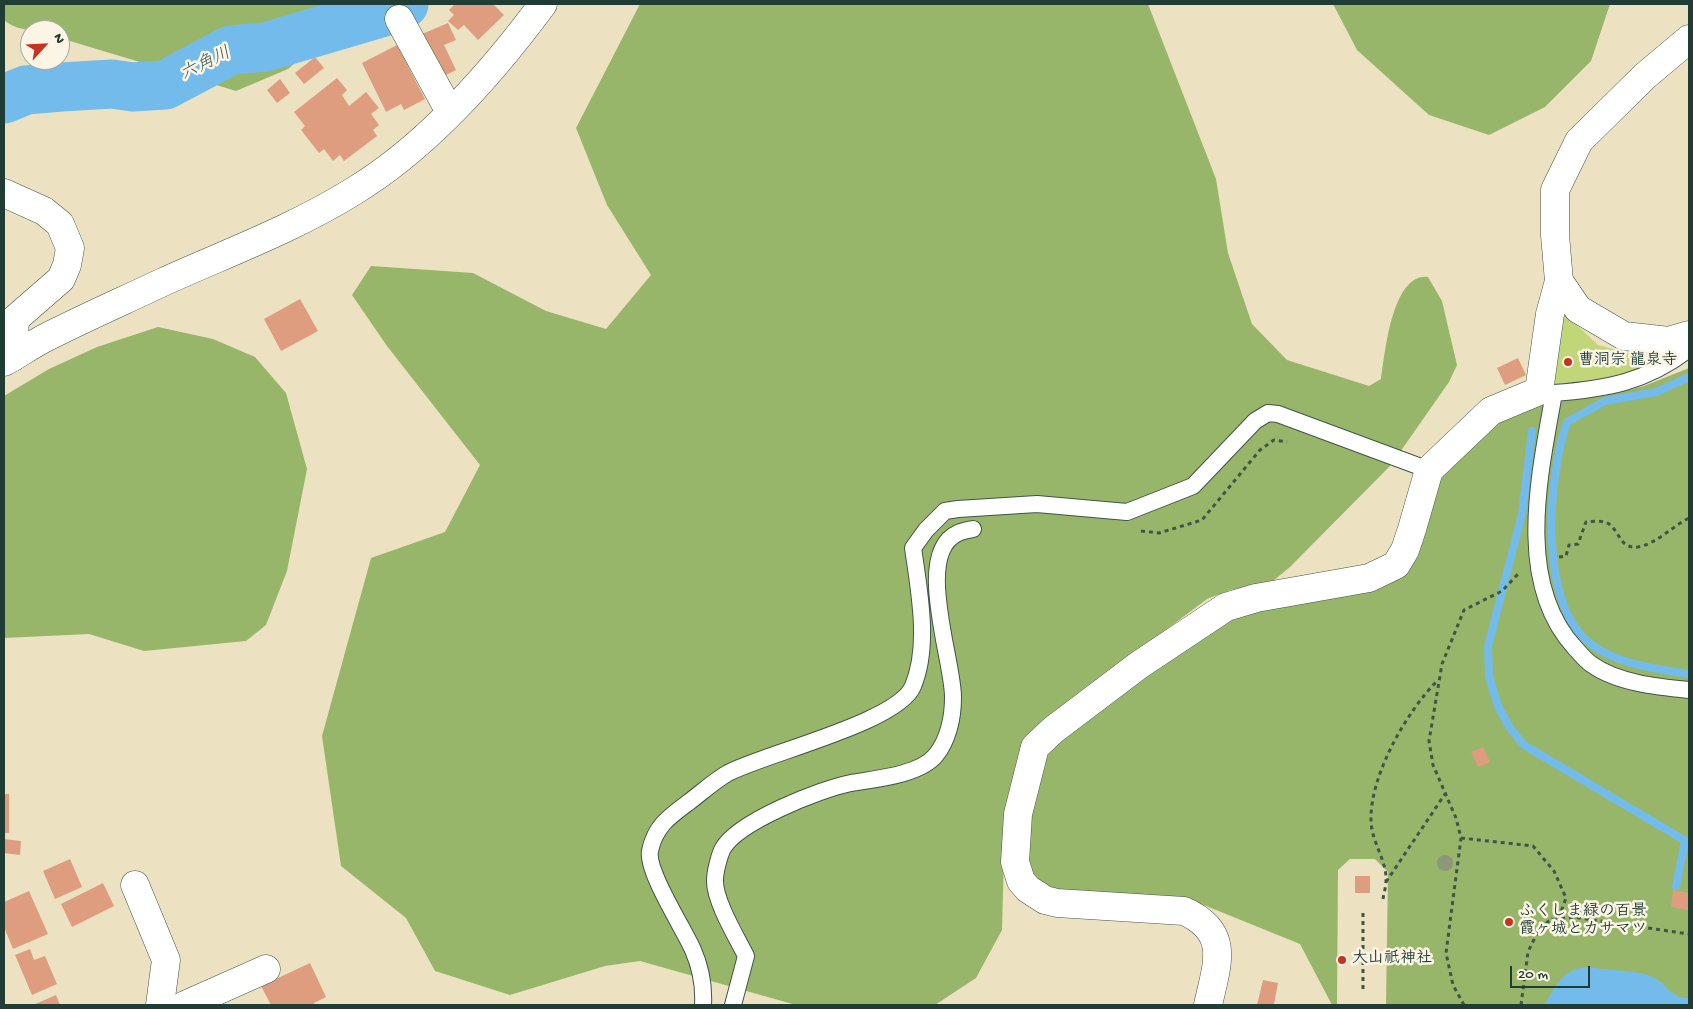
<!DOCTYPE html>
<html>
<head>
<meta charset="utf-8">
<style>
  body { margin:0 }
  #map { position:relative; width:1693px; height:1009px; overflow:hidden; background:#ece2c1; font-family:"Gochi Hand",sans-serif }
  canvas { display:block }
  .frame { position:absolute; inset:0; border:5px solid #1f3d34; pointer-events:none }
  .north { position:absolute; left:20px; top:20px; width:50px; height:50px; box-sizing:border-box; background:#fcf5e5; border:1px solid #a4ab9e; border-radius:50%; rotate:65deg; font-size:14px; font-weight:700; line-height:20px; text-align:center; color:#1f3d34 }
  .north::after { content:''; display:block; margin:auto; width:18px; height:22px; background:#c8321e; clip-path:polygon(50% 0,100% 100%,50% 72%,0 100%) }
  .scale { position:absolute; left:1510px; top:966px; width:80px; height:22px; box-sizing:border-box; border:2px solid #1f3d34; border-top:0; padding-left:6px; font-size:15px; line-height:18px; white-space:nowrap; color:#1f3d34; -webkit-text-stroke:4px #fcf5e5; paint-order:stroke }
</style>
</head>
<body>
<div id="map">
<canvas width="1693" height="1009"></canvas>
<div class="frame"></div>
<div class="north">N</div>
<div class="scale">20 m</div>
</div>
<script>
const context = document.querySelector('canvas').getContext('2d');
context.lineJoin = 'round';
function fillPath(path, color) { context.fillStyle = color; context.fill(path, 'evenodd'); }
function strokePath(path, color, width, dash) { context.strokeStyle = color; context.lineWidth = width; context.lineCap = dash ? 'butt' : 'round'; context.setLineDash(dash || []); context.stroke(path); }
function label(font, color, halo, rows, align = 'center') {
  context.font = font + ' "Gochi Hand","Klee One",sans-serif'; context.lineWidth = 5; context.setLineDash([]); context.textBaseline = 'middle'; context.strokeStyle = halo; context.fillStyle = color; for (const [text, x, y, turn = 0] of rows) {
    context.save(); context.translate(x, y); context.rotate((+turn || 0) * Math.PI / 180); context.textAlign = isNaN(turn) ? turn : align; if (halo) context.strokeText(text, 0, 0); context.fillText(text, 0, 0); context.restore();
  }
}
const green = new Path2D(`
  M1561,313L1565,314L1598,345L1634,355L1637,359L1639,368L1629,374L1564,386L1555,384L1550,378Z`);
const forest = new Path2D(`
  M4,4H334L335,29L288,69L236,91L60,38V30C42,30 18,33 4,20Z
  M640,4H1148L1216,179L1228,253L1252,324L1287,360L1369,386L1381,379C1385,353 1392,273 1428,277L1442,301L1457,365L1449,382L1391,465L1290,567L1273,581L1230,590L1207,599L1034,729L1023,748L1005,818L1002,930L976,978L935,1005H796L640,961L605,966L510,995L435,971L406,918L341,866L322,736L371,558L445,532L480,465L387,346L352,295L371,266L473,273L546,311L606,329L651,275L607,205L576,128Z
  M1333,4H1610L1591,61L1545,107L1489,135L1429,115L1357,50Z
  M158,327L213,339L255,357L286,393L307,469L287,571L266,625L246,641L144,651L89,634L4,638V396L49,369L97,347Z
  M1689,368V1005H1386L1388,872L1375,859H1350L1338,870L1337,1005H1332L1300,944L1189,899L1049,889L1035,878L1027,862V824L1044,754L1059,735L1224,623L1253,608L1377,585L1443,471L1501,420L1530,406L1569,399L1603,396L1644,386Z`);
const water = new Path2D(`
  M1588,967C1608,971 1632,969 1650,976C1666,981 1670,999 1689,998V1005H1544C1556,986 1563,968 1588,967Z`);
const stream = new Path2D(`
  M1689,377L1656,392L1605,401L1567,422C1548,478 1537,605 1592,645C1620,665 1657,669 1689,674
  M1532,431L1522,514L1488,646L1489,676L1498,706L1510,728L1524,745L1689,843
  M1676,886L1685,841`);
const river = new Path2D(`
  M4,99L26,90L61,87L112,84L133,87L165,85L231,50L265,47L384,12L404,4`);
const building = new Path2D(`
  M455,4H493L504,15L478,40L464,25L458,30L448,21L454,15L449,10Z
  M448,23L456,40L444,45L456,70L442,77L422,34Z
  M397,45L425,99L404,110L401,104L386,112L362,63Z
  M315,57L324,68L304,84L295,73Z
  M337,78L347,90L342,95L349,106L366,92L379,108L371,114L379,125L373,130L377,136L344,161L340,155L333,161L324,149L319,153L301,130L305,126L294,112Z
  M280,79L290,93L277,103L267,90Z
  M300,299L318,331L281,351L264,319Z
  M1518,358L1526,375L1505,385L1497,368Z
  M1483,747L1490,762L1478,767L1471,752Z
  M4,794H9V833H4Z
  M4,839L21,841L20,855L4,853Z
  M70,859L82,887L55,899L43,871Z
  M1355,876H1370V893H1355Z
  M103,883L114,906L72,927L61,904Z
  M1673,890L1689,893V910L1671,907Z
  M29,891L48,934L13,949L4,927V902Z
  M30,949L34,960L45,956L57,984L32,995L15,955Z
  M310,963L326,997L314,1003L315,1005H271L261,986Z
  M1263,980L1278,983L1274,1004L1277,1005H1257Z
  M56,995L60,1005H33Z`);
const path = new Path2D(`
  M1141,531L1159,533L1202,520L1260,450L1274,440L1287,442
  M1559,557L1566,556L1569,545L1578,544L1586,522C1593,521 1603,520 1609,524C1620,532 1620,549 1638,547C1656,544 1673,526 1689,518
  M1461,838L1533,846L1554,871L1566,898L1561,912L1552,919
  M1386,882L1445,794
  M1383,899C1384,893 1386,886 1386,880C1387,861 1371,841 1371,820C1370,775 1407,711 1438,680
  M1363,989V909
  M1464,1005L1453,985L1446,953L1461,838L1456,818L1433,765L1429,741L1442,664L1464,610L1502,591L1518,574
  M1521,1005L1528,952L1539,929L1549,921L1573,917L1689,934`);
const service = new Path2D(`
  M1539,391L1554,393C1540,473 1514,582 1575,648C1580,653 1585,660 1591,664C1617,683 1658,687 1689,690
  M1554,393C1607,389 1646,382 1689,349
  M703,1005C704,986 701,968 693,950C684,929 646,871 650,851C655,826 670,816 689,802C701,793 714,781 728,773C766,753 899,722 913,686C930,646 919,590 913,548L926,530L945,511L958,509L1037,504L1127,512L1193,486L1255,421L1268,413L1278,414L1429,470
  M733,1005L746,956C737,938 714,900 715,880C715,872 719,857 722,850C736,822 821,789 851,783C875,779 920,775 936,755C948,740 953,718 953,698C954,662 913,553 958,533C962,531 968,530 973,529`);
const minor = new Path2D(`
  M399,19L450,112
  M4,193L44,211L60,224L70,248L67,265L61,279L15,319L13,357
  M135,885L166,960L160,1005
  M185,1005L266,969
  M1208,1005C1217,964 1231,932 1184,911L1057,903L1045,900L1028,889L1021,881L1015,862L1018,814L1035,747L1053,730L1139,665L1226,607L1256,598L1369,578L1396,565L1405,550L1412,529L1429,470L1491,411L1539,391L1550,314L1559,281`);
const tertiary = new Path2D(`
  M1689,39L1645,76L1579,141L1555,190V235L1559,281L1578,309L1624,336L1669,341L1689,335
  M4,362C17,355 30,346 43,339C82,319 123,301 163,282C227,253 293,229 354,191C428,146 492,73 543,4`);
const trees = [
  [1445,863]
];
const markers = [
  [1568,362,5,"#c8321e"],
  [1509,922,5,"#c8321e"],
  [1342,960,5,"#c8321e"]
];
const poiNames = [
  ["曹洞宗 龍泉寺",1578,362],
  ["ふくしま緑の百景",1519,913],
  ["霞ヶ城とカサマツ",1519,931],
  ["大山祇神社",1352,960]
];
const waterNames = [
  ["六角川",206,65,-26]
];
fillPath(green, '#c1d579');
fillPath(forest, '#98b669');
fillPath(water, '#73bbeb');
strokePath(stream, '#73bbeb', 8);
strokePath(river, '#73bbeb', 49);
fillPath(building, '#df9d7f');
strokePath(service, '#3e5649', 18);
strokePath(minor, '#3e5649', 29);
strokePath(tertiary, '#3e5649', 29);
strokePath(path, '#3e5649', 3, [4, 4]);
strokePath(service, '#fff', 16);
strokePath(minor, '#fff', 28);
strokePath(tertiary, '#fff', 28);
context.fillStyle = '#8d987b';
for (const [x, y] of trees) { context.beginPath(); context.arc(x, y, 8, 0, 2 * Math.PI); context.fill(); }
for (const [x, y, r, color] of markers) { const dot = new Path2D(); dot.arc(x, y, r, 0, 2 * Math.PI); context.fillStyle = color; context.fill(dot); strokePath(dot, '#fcf5e5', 2); }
label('bold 16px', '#1f3d34', '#fcf5e5', poiNames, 'left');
label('italic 18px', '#345c62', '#fcf5e5', waterNames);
</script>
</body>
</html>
